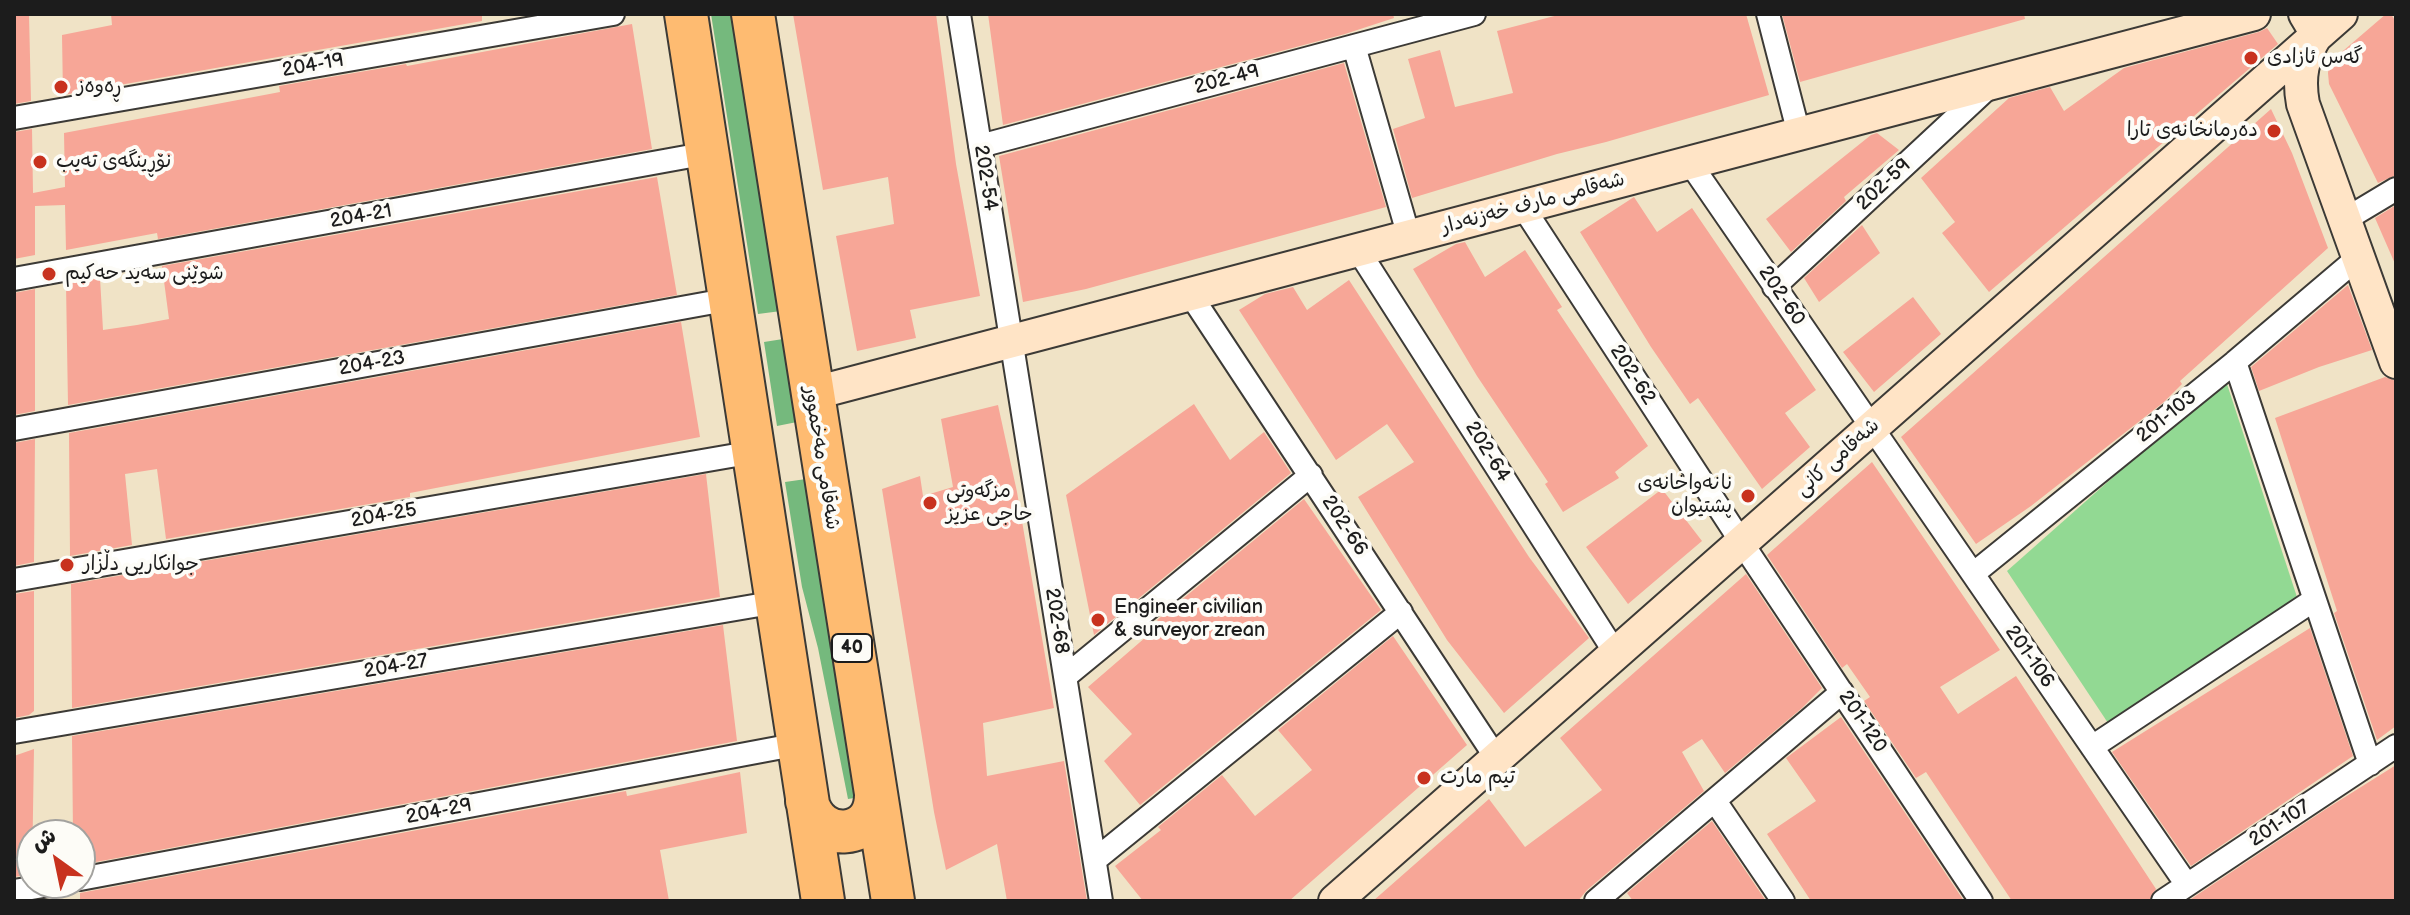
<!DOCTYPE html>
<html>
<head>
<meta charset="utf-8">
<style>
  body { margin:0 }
  #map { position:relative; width:2410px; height:915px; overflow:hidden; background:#f0e3c6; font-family:"Balsamiq Sans","Playpen Sans Arabic",sans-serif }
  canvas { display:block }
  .frame { position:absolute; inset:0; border:16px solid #1c1c1c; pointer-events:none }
  .north { position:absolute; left:16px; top:819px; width:80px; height:80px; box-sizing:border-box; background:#fdfcf7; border:2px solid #a3a29f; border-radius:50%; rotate:327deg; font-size:22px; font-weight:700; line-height:32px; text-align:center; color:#1c1c1c }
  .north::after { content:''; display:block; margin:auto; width:28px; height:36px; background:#c8321e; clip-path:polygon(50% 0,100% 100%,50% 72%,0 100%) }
</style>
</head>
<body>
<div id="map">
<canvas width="2410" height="915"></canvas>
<div class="frame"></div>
<div class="north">ش</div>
</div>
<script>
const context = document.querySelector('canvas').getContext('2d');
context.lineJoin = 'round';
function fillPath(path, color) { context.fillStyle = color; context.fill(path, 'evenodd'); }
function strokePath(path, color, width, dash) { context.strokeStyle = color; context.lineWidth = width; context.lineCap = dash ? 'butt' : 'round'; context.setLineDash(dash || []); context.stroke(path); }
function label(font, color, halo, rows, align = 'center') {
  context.font = font + ' "Balsamiq Sans","Playpen Sans Arabic",sans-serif'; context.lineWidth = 8; context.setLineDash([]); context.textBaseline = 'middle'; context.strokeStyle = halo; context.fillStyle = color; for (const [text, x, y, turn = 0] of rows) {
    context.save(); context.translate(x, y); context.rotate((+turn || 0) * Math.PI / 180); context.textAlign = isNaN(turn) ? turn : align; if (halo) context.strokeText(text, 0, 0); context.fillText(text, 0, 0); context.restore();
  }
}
const green = new Path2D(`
  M2225,378L2297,597L2108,723L2007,571Z`);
const forest = new Path2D(`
  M711,14H733L781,311L758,314Z
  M783,339L797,422L777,426L764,342Z
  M806,479L854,798L848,799L818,648L802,587L785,482Z`);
const building = new Path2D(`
  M14,14H29L31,101L14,104Z
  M111,14H482V21L63,95L62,35L112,25Z
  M793,14H936L956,164L980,296L910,310L916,338L857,351L836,236L894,224L888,177L823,190Z
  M988,14H1393L1394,18L1345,34L1003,125Z
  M1562,14H1746L1769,95L1606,142L1557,154L1412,198L1393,129L1425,118L1408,59L1440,50L1455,107L1513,93L1497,31Z
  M1782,14H2024L2025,19L1800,82Z
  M2386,14H2391L2396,22V175L2378,183L2329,84L2328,73L2329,63Z
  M632,24L652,149L158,239L157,233L66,250L65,205L35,206V255L14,259V132L32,129L33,193L65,187L64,133L280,92L279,86L406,64L407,66Z
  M2267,28L2278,44L1989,292L1942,233L1955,222L1921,178L2009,98L2050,87L2064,111L2124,68L2259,32Z
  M1344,63L1386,207L1086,289L1023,302L999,156Z
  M2271,109L2292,153L2328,248L2180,381L2182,384L2164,402L2031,506L1976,544L1901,437Z
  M1877,133L1899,150L1844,197L1846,201L1791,252L1766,219L1871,135Z
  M657,177L677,295L68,405L66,284L100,278L103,330L137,325L169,319L162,266Z
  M1634,197L1657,232L1692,208L1816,390L1785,413L1810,447L1762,489L1698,398L1690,404L1651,347L1580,232Z
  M2396,205V266L2375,218Z
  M1862,225L1880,253L1819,302L1804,278Z
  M1465,242L1485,277L1525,250L1562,307L1557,310L1648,446L1615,472L1619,478L1563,512L1545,484L1548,482L1477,376L1413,269L1456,244Z
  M1349,280L1529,557L1589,638L1504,713L1447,640L1358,497L1414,462L1387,424L1336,460L1239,310L1265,294L1293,287L1307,310Z
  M2348,285L2372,350L2319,367L2259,391L2251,367Z
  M35,289V411L14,415V293Z
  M1913,297L1941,334L1874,392L1843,352Z
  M681,322L700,437L410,493V497L166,539L157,469L125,474L132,545L70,556L69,433Z
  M2385,377L2396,381V726L2377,740L2334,613L2337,611L2275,418Z
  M1194,404L1230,460L1264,432L1291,473L1094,635L1066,495Z
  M998,405L1017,492L1054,708L983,723L987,776L1064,761L1087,901H1007L997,844L946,870L934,812L882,489L920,476L923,496L953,487L941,419Z
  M35,439L34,562L14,566V443Z
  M1872,462L2000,650L1940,687L1958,714L2016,676L2156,889L2149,901H2012L1926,772L1916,778L1864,701L1870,697L1847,664L1842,668L1767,555Z
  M706,474L720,597L72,708L71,584Z
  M1662,489L1702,541L1628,604L1586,547Z
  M1304,499L1381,610L1140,805L1104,761L1132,734L1088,687L1161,624L1157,620Z
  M1746,574L1822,688L1802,708L1725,773L1702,739L1682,752L1704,791L1587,890L1578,901H1373L1489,799L1525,847L1602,790L1560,738Z
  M34,591V711L29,715L14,718V594Z
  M723,625L737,741L80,865V835H73L72,736Z
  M2310,628L2353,756L2191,866L2112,752Z
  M1393,636L1467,745L1289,901H1143L1115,866L1161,830L1158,827L1222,775L1255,816L1312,770L1278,730Z
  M1841,717L1964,901H1811L1767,834L1816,801L1786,758Z
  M34,749L32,874L14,877V756Z
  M2396,765V901H2188L2326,809Z
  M740,772L747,833L660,850L669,901H80V893L626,791L627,796Z
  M1712,821L1766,901H1633L1627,893Z`);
const street = new Path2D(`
  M959,14L1101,901
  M1768,14L1799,134
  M1354,46L1409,237
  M14,118L613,14
  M980,146L1474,14
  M1690,163L2187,885
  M1523,207L1742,543L1981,901
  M2346,219L2396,189
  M1358,250L1616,654
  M14,279L708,153
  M1774,287L1990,86
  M1190,294L1497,759
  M2235,362L2370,764
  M14,429L731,299
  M1973,574L2235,362L2360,256
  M14,580L754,452
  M1065,677L1311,475
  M14,732L777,602
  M2092,747L2314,600
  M1715,801L1783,901
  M1095,860L1401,612
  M80,879L799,744
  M14,891L61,883
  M1596,901L1842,692
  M2163,901L2396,746`);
const secondary = new Path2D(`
  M2305,14L2317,34C2302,57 2298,77 2303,104L2396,362
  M811,394L2254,14
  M1335,901L2341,14`);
const highway = new Path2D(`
  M686,14L823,901
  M753,14L893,901
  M807,801C818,845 876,840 876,795`);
const markers = [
  [2251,58,8,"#c8321e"],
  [61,87,8,"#c8321e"],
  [2274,131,8,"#c8321e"],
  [40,162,8,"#c8321e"],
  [49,274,8,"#c8321e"],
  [1748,496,8,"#c8321e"],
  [930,503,8,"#c8321e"],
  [67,565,8,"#c8321e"],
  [1098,620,8,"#c8321e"],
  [1424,778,8,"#c8321e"]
];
const shields = [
  [852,648,40]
];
const shieldNames = [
  ["40",852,648]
];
const poiNames = [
  ["گەس ئازادی",2267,58],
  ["ڕەوەز",77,87],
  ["دەرمانخانەی تارا",2258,131,"right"],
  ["نۆڕینگەی تەیب",56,162],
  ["شوێنی سەید حەکیم",65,274],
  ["نانەواخانەی",1732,484,"right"],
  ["پشتیوان",1732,507,"right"],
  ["مزگەوتی",946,492],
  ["حاجی عزیز",946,515],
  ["جوانکاریی دڵزار",83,565],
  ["Engineer civilian",1114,608],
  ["& surveyor zrean",1114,631],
  ["تيم مارت",1440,778]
];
const streetNames = [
  ["204-19",313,66,-10],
  ["202-49",1227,80,-15],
  ["202-54",985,178,81],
  ["202-59",1884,185,-43],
  ["شەقامی مارف خەزنەدار",1533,204,-15],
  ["204-21",361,217,-10],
  ["202-60",1781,296,56],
  ["204-23",372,364,-10],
  ["202-62",1632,375,57],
  ["201-103",2167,417,-39],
  ["202-64",1487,452,58],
  ["شەقامی مەخموور",821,458,81],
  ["شەقامی کانی",1838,458,-42],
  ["204-25",384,516,-10],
  ["202-66",1344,526,57],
  ["202-68",1056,621,81],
  ["201-106",2029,657,55],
  ["204-27",396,667,-10],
  ["201-120",1862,722,56],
  ["204-29",439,812,-11],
  ["201-107",2280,824,-33]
];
fillPath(green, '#92d993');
fillPath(forest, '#75b97d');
fillPath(building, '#f7a697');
strokePath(street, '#3c3a36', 26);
strokePath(secondary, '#3c3a36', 36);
strokePath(highway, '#3c3a36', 46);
strokePath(street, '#fff', 22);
strokePath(secondary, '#ffe4c6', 32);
strokePath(highway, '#febb71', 42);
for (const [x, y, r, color] of markers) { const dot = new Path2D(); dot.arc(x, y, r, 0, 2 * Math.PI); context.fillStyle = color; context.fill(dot); strokePath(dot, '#fdfcf7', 3); }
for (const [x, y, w] of shields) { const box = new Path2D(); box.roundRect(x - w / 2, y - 14, w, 28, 6); context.fillStyle = '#fdfcf7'; context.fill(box); strokePath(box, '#1c1c1c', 2); }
label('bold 18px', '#1c1c1c', null, shieldNames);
label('20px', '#1c1c1c', '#fdfcf7', poiNames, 'left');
label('20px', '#1c1c1c', '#fdfcf7', streetNames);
</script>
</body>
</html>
